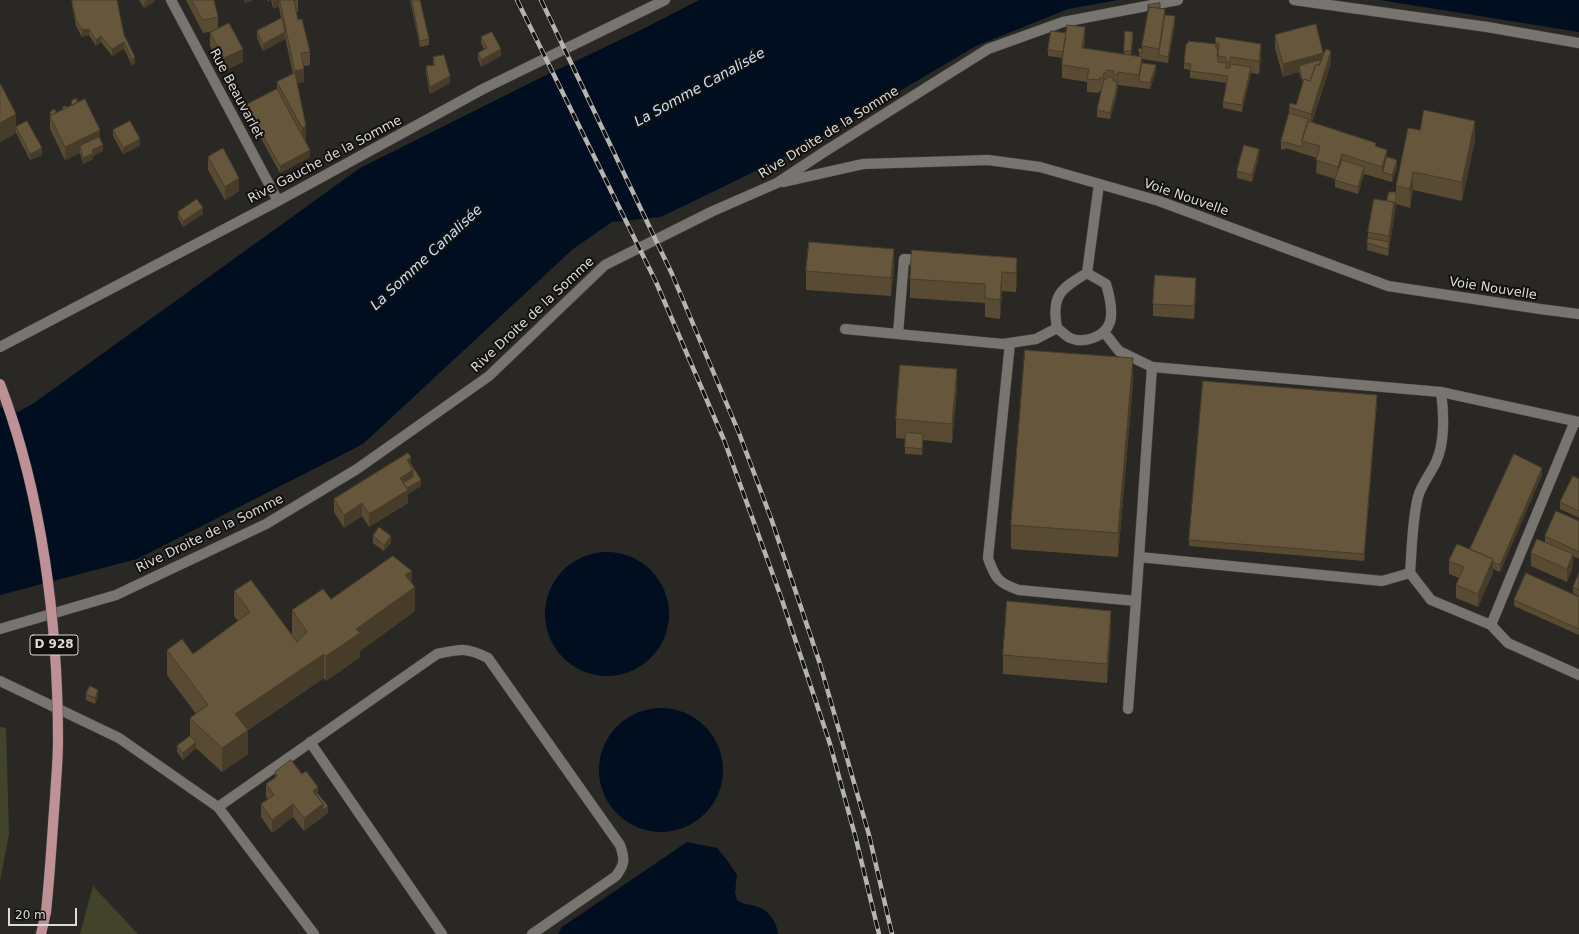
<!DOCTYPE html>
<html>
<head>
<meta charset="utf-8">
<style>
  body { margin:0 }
  #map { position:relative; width:1579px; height:934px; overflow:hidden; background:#2a2824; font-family:"DejaVu Sans",sans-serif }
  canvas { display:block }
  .scale { position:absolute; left:8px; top:908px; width:69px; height:18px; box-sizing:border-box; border:2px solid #dddbd9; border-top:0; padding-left:5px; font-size:12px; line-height:14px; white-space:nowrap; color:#dddbd9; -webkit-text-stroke:3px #12110f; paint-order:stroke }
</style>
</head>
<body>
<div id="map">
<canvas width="1579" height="934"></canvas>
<div class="scale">20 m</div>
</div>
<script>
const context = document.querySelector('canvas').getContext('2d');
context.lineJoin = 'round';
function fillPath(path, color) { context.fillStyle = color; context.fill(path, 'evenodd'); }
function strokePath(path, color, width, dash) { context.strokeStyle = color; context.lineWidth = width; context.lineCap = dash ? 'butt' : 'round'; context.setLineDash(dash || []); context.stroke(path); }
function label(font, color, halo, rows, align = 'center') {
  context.font = font + ' "DejaVu Sans",sans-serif'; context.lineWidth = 4; context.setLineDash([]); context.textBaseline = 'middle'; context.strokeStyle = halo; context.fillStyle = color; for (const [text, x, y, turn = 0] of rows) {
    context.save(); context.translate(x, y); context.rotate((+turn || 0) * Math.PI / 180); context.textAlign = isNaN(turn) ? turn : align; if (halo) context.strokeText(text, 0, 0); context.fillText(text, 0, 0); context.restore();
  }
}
const green = new Path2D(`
  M0,727L6,728L9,834L0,881Z
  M93,886L138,934H80Z`);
const water = new Path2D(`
  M699,0H1118L1068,9L976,46L803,148L661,217L612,222L573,249L363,444L137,559L0,595V407L18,412L34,403L360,168L538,79L645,28Z
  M1380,0H1579V32Z
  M545 614a62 62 0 1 1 124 0a62 62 0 1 1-124 0Z
  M599 770a62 62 0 1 1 124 0a62 62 0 1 1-124 0Z
  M687,842L717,848L727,860L737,875L735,892L737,900C744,905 750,904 758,907C770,911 777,923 778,934H558L562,927Z`);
const service = new Path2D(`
  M1087,273L1106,284C1109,294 1113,312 1110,322C1105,337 1084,344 1070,338C1066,336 1061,331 1057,328C1051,296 1060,289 1087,273L1099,184
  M845,329L1003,344L1036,339L1057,328
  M898,334L904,259L923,260
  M1010,343L988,558C995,578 998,583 1019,590L1136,601L1152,367L1119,351L1104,332
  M1441,392L1579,422
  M1139,557L1382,581L1410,573C1412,548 1412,521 1418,497C1421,485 1431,473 1436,462C1445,443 1444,413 1441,392L1152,367
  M1410,573L1431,600L1491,625L1575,421
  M1491,625L1508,643L1579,675
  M1128,709L1136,601
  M310,742L442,934
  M218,807L437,654C460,649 466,647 488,658L620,845C625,859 625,864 616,876L532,934`);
const minor = new Path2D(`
  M171,0L278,201
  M1294,0L1487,27L1579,43
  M783,182L863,164L988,160L1040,167L1159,201L1388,286L1540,309L1579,314
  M0,347L278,201L483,89L665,0
  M0,629L116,595L266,524L357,469L489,376L605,265L713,211L777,183L824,152L988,49L1063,22L1178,0
  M0,681L119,738L218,807L314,934`);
const primary = new Path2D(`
  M41,934L46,912`);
const rail = new Path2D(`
  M517,0L656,282L724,440L781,597L830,744L856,839L879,934
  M541,0L672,274L739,433L772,521L820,664L869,835L892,934`);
const primaryBridge = new Path2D(`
  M0,384C42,494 58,623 58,741C58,760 56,779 55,798C52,836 50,874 46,912`);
const wall = new Path2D(`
  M72,0L124,35L135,64L132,65L124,49L112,56L101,42L96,46L89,35L82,37L76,26L72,6Z
  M139,0H154V2L144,8Z
  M186,0H214L218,17V29L243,62L224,71L210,46V33L215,31L203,33Z
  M267,0H298V12L296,13L298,20L310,52V65L304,66V82L297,83L306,139L304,140L310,157L280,173L246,111V105L277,89V82L293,74L285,37V39L263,51L257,38V31L281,18L279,7L273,8L271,0L267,1Z
  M410,0H420L429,39V45L420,47Z
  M1160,8L1165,15L1175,23L1168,63L1142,59V63L1156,71L1150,89L1118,85L1116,98L1110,119L1097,117V110L1101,91H1099V93L1087,92V82L1062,78V65L1063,58L1048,56V50L1066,33L1085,40L1084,48L1124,54L1125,31L1133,39L1131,55L1139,56V48L1142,49V46Z
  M1275,35L1323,56L1331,63L1312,122L1376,146L1397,167L1392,182L1364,174L1358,194L1335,187V179L1316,173L1317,158L1285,148V150L1281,149V142L1289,113V107L1296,105L1303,84L1299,72L1283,77L1275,48Z
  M481,37L501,56L481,67L478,59V53L484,50L481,43Z
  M1216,37L1261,57L1259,74L1251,73L1242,112L1223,108V102L1227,83L1190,78V70L1184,69V63L1216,49Z
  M433,57L450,83L430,94L426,73V66L433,65Z
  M0,83L16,127L42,155L30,160L16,133L0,142Z
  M77,103L100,139L103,151L93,156V159L83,164L80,153L65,160L50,129V113H57Z
  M113,130L140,146L123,154L113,136Z
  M1420,130L1475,140L1462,201L1413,190L1410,208L1396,204L1388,256L1367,250L1368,232L1387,201L1396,192V186Z
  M1259,156L1252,182L1237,178V171Z
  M208,157L239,191L225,200L208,170Z
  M178,212L203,214L183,227L178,218Z
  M1017,258V277L1016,292L1002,291L1000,319L985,317V303L910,298V279Z
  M894,268L891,296L806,290V271Z
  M1196,291L1194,319L1153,316V304Z
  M1133,383L1118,557L1011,549V525Z
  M957,388L952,443L923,440L922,455L905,454V439L896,438V419Z
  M1377,402L1364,561L1189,546V540Z
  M411,464L421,486L408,494V503L369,527L362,516L344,528L334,512V499Z
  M1542,475L1500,572L1493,569V572L1478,607L1456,598V585L1459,578L1449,574V561L1470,549Z
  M1579,479V518L1560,509V502Z
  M1579,521V559L1573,556V567L1567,582L1531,566V553L1545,542V536Z
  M373,536L391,543L384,551L373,543Z
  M1579,573V596L1573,593V587Z
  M412,584L415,611L360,651V657L326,681L324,678L248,730V754L222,772L196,748L183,760L177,752V746L190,736V718L196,714L167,675V650L193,654L238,621L234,616V591L297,642L292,635V610L331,599Z
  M1579,597V635L1514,606V600Z
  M1111,630L1107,683L1003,674V655Z
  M86,694L98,696L95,704L86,700Z
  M275,772L302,774L318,794L328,813L304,831L293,817L272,833L261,817V804L268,799L266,797V784L275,778Z`);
const shadedWall = new Path2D(`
  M147,0H154V2L144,8V2Z
  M244,0H252V1L244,3Z
  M279,0V7L273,8V2Z
  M1165,9V21L1159,55V49Z
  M1175,16V23L1168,63V57Z
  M1085,27V40L1082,61V48Z
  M89,29V35L82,37V30Z
  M285,32V39L263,51V44Z
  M101,36V42L96,46V40Z
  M124,42V49L112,56V49Z
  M1261,44V57L1259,74V61Z
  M243,49V62L224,71V58Z
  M501,49V56L481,67V60Z
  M1331,51V63L1306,142L1311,120V114Z
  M1323,53V66H1299V72L1283,77V64Z
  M135,57V64L132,65V59Z
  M1142,57V69L1139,81V75Z
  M1156,65V71L1150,89V83Z
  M1251,67V73L1242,112V105Z
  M304,69V82L295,84V71Z
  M1118,72V85L1116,98L1110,119V113L1117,82Z
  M450,76V83L430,94V87Z
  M16,114V133L0,142V123Z
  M1475,121V140L1462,201V182Z
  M306,126V139L302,141V128Z
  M100,130V143L80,146V153L65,160V147Z
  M140,139V146L123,154V148Z
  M103,145V151L93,156V159L83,164V158L92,150Z
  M42,148V155L30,160V154Z
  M1259,149V156L1252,182V175Z
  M310,150V157L280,173V166Z
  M1387,150V163L1383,172L1382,179V167Z
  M1342,154V167L1338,180V167Z
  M1397,160V167L1392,182V175Z
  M1364,167V174L1358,194V187Z
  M1413,172V190L1410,208V189Z
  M239,178V191L225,200V187Z
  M1396,198V204L1388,256L1389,236L1394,202Z
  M203,208V214L183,227V221Z
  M894,249V268L891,296V278Z
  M1017,258V277L1016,292V273Z
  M1002,272V291L1000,319V300Z
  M1196,278V291L1194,319V306Z
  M1133,358V383L1118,557V533Z
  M957,369V388L952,443V424Z
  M1377,395V402L1364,561V554Z
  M923,434V440L922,455V449Z
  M411,457V470L407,460Z
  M1542,468V475L1500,572V565Z
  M413,470V483L403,489L400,478Z
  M421,480V486L408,494V503L369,527V514L404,490Z
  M362,503V516L344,528V515Z
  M391,536V543L384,551V545Z
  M1573,554V567L1567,582V569Z
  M1493,559V572L1478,607V594Z
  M412,571V588L415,587V611L360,651V657L326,681V656L356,629L405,575Z
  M1111,611V630L1107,683V664Z
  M324,654V678L235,738V714Z
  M98,690V696L95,704V698Z
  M248,730V754L222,772V748Z
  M196,742V748L183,760V753Z
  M318,787V800L313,791Z
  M293,804V817L272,833V820Z
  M323,804L328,806V813L304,831V818Z`);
const building = new Path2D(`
  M72,0H117L124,35L135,57L132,59L124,42L112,49L101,36L96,40L89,29L82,30L76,20Z
  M192,0H214L218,17L203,20Z
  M272,0H279L273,2Z
  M280,0H296H294L298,20L302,19L310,52L301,53L304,69L295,71Z
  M412,0H420L429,39L420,41Z
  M1160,3V8L1149,7L1148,13V5Z
  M1149,7L1165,9L1159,49L1142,46Z
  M1165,15L1175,16L1168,57L1159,55Z
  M282,18L285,32L263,44L257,31Z
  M229,23L243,49L224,58L210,33Z
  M1316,24L1323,53L1283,64L1275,35Z
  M1067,25L1085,27L1082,48L1142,57L1139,75L1118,72L1117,75H1113L1114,71L1107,70L1106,73H1104L1103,78H1099V80L1087,79L1089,69L1062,65Z
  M1051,31L1066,33L1063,52L1048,50Z
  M1125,31L1133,32L1131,51H1124Z
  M492,32L501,49L481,60L478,53L487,48L481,37Z
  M1216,37L1261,44L1259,61L1230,57V62L1226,61V57L1218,56L1219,43H1216Z
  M1188,41L1216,44V49H1218L1217,57H1218V62L1226,63V68H1230V64L1251,67L1242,105L1223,102L1228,76L1190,71L1191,64L1184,63L1186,44L1188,43Z
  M1139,48L1142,49V53L1139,52Z
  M1326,49L1331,51L1311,114L1289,107L1290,103L1296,105L1304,79L1310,81L1316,64L1319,65Z
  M444,55L450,76L430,87L426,66L435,65L433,57Z
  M1321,60L1319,65L1316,64L1310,81L1304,79L1303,82L1299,66Z
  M1142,63L1156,65L1150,83L1139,81Z
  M295,73L306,126L302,128L277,82Z
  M1107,77L1113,78V81L1117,82L1116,91L1110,113L1097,110L1104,79L1106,80Z
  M0,83L16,114L0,123Z
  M277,89L310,150L280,166L246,105Z
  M77,99V103L71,106L72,100Z
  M85,99L100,130L65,147L50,116Z
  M65,106L68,107L62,110L63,107Z
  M54,109L57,113L52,115L50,113Z
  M1424,110L1475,121L1462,182L1413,172L1410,189L1396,186L1408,128L1420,130Z
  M1289,113L1311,120L1310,122L1308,121L1302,141V147L1285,142V143L1281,142Z
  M27,121L42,148L30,154L16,127Z
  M130,121L140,139L123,148L113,130Z
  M1308,121L1376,143L1375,146L1387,150L1382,167L1342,154L1338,167L1316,160L1320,146L1302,141Z
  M99,137L103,145L92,150L93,153L83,158L80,146Z
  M1244,145L1259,149L1252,175L1237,171Z
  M223,148L239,178L225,187L208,157Z
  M1387,157L1397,160L1392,175L1383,172Z
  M1342,160L1364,167L1358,187L1335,180Z
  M1389,192H1396V198L1394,208V202L1387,201Z
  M197,199L203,208L183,221L178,212Z
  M1374,199L1394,202L1389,236L1368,232Z
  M1368,238L1389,242L1388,249L1367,243Z
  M809,242L894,249L891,278L806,271Z
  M912,250L1017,258L1016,273L1002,272L1000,300L985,298V284L910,279Z
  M1155,275L1196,278L1194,306L1153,304Z
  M1025,350L1133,358L1118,533L1011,525Z
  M900,365L957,369L952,424L896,419Z
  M1203,381L1377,395L1364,554L1189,540Z
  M906,432L923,434L922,449L905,447Z
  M408,453L411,457L407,460L413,470L400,478L408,490L369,514L362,503L344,515L334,499Z
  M1514,454L1542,468L1500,565L1493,562V559L1470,549Z
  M410,464H411L421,480L407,488L403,483L413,477V470Z
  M1573,476L1579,479V511L1560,502Z
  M1556,511L1579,521V552L1545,536Z
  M379,527L391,536L384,545L373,536Z
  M1537,539L1573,554L1567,569L1531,553Z
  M1457,544L1493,559L1478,594L1456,585L1464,567L1449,561Z
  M393,556L412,571L405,575L415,587L356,629L360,633L326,656L324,654L235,714L248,730L222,748L190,718L208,705L167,650L182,639L193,654L250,612L234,591L251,580L297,642L307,632L292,610L323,589L331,599Z
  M1526,573L1579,597V629L1514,600Z
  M1579,573V590L1573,587Z
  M1007,601L1111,611L1107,664L1003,655Z
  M90,686L98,690L95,698L86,694Z
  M190,736L196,742L183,753L177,746Z
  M291,760L302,774L306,771L318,787L313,791L323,804L304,818L293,804L272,820L261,804L274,795L266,784L277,776L275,772Z
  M318,794L328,806L323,810V804L316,795Z`);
const shields = [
  [54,645,48]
];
const shieldNames = [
  ["D 928",54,645]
];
const streetNames = [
  ["Rue Beauvarlet",236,94,62],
  ["Rive Droite de la Somme",829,133,-32],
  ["Rive Gauche de la Somme",325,160,-28],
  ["Voie Nouvelle",1186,198,19],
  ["Voie Nouvelle",1493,289,9],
  ["Rive Droite de la Somme",533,315,-43],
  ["Rive Droite de la Somme",210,534,-26]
];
const waterNames = [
  ["La Somme Canalisée",700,88,-29],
  ["La Somme Canalisée",427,258,-43]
];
fillPath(green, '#41442a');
fillPath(water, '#000e20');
strokePath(service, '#474542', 11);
strokePath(minor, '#474542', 11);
strokePath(primary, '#474542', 11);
strokePath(service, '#787571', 10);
strokePath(minor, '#787571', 10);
strokePath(primary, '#bf9197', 10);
strokePath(rail, '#b6b4b1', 4.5);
strokePath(rail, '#12110f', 3, [9]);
strokePath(primaryBridge, '#474542', 11, []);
strokePath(primaryBridge, '#bf9197', 10);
fillPath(wall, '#584a33');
fillPath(shadedWall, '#473c29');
fillPath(building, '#66563b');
strokePath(building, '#473c29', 1);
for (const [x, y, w] of shields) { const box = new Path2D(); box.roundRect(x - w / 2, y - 10, w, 20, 3); context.fillStyle = '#12110f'; context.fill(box); strokePath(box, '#dddbd9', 1); }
label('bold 12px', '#dddbd9', null, shieldNames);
label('13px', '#dddbd9', '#12110f', streetNames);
label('italic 14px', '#c9e1fc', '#12110f', waterNames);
</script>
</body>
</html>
